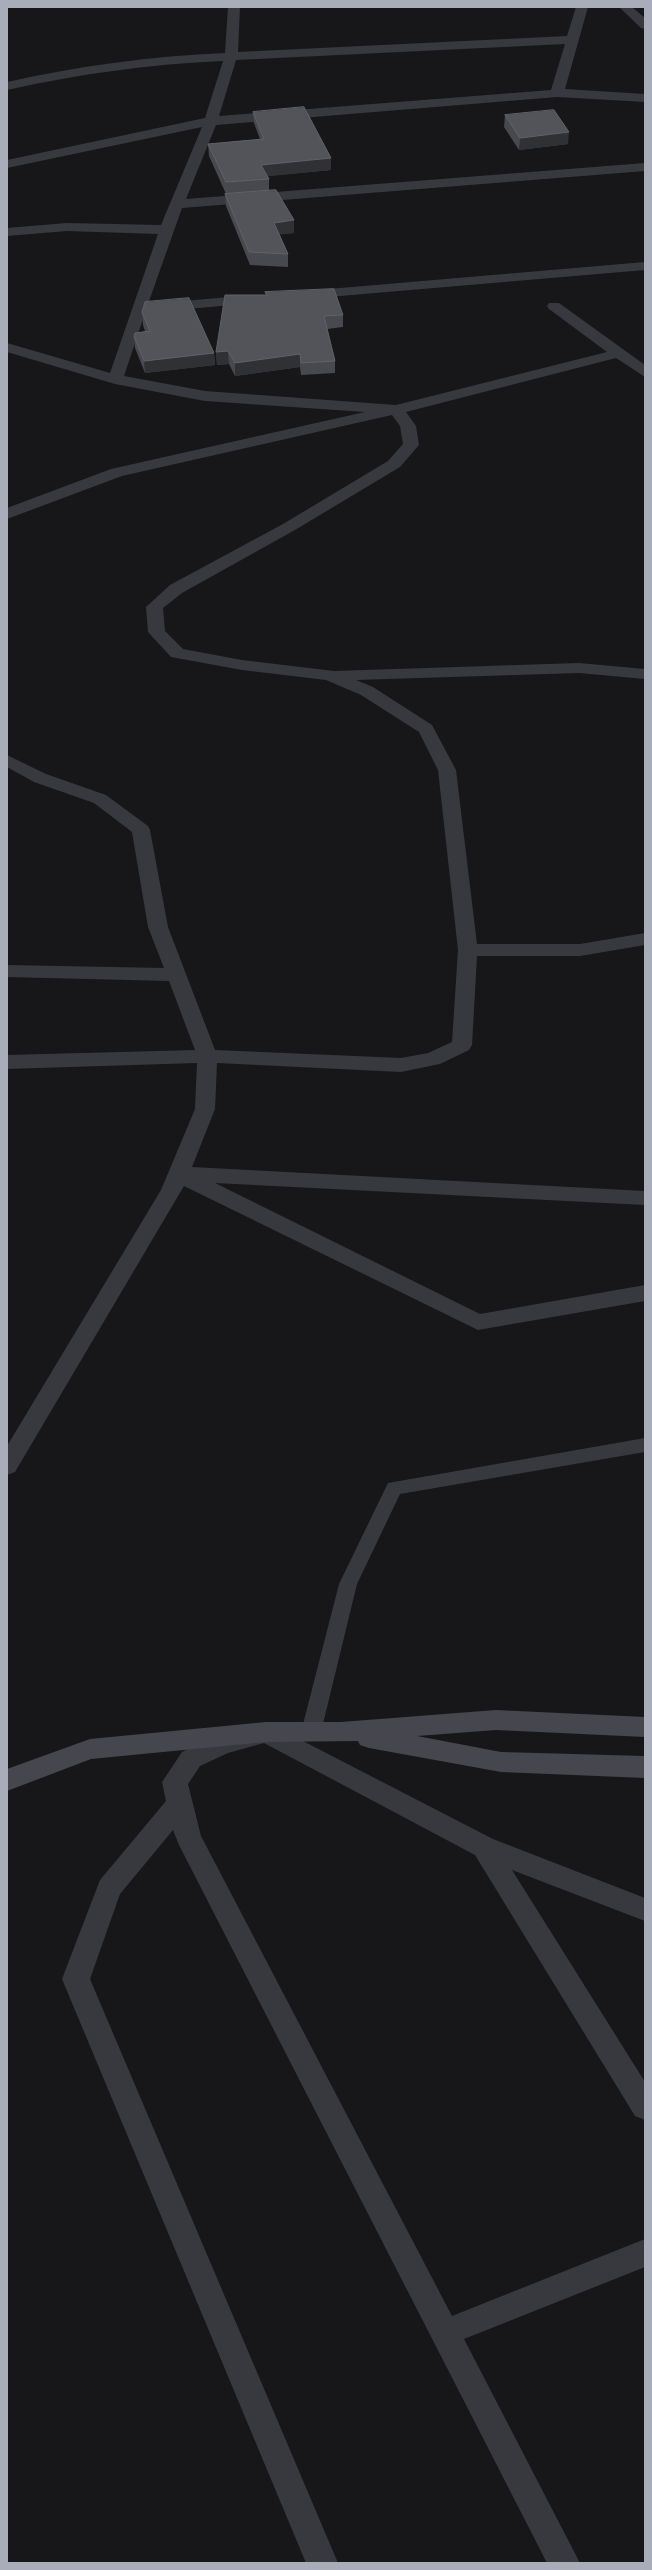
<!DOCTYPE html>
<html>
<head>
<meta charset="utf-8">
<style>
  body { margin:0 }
  #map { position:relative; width:652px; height:2570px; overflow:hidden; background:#171719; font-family:"DejaVu Sans",sans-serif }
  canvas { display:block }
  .frame { position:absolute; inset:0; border:8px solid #a9adb9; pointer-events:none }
</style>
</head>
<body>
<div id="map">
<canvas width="652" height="2570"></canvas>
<div class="frame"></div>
</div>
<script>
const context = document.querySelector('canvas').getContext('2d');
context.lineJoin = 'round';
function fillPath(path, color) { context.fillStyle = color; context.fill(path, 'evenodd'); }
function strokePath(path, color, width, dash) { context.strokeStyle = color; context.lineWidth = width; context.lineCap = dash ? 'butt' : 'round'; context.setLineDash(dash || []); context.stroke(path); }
const lane = new Path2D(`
  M645,1438V1452L400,1494L357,1584L321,1732L318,1738L311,1740L304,1738L301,1732L339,1584L388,1483Z`);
const street = new Path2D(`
  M228,7H240L238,52L567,36L576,7H588L565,89L645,94V102L557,97L216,125L186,199L645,163V171L182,208L148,304L253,295L260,299L253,303L145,313L124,376L205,391L396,405L607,352L549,309L547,306L549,303H559L645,365V377L616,358L406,412L416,426L419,445L400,467L295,530L182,593L163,608L165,631L183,649L242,660L334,671L579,663L645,669V679L579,673L356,680L373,687L432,725L456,770L477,944H580L645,933V945L580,956H477L472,1045L469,1050L440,1064L401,1072L217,1063L215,1109L192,1167L645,1191V1205L215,1183L480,1314L645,1285V1301L478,1330L184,1186L15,1472L7,1475V1446L161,1190L195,1109L197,1063L7,1069V1055L195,1050L169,981L7,977V965L164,968L148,927L132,832L94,803L34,782L7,767V755L46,774L106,795L148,826L150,830L168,927L215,1050L401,1058L428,1053L452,1042L458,950L438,770L419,732L361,695L326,680L242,670L171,657L148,632L146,607L170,585L283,524L388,461L403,444L400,426L392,415L122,476L7,519V508L111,469L365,412L205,401L115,384L7,352V343L110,373L158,234L67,231L7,236V228L67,223L161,225L202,127L7,168V160L205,118L223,61C151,64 78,74 7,90V82C78,66 152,56 225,53ZM565,44L551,90L219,116L236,60Z
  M619,7H632L645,18V29L641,28Z
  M645,262V270L305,299L298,295L305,291Z
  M266,1722L493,1839L645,1898V1921L512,1870L645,2082V2120L635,2116L475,1855L264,1743L228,1753L200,1766L188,1784L201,1836L452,2316L645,2239V2267L464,2339L580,2563H547L179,1845L173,1830L120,1894L90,1979L338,2563H306L62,1979L100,1880L166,1801L162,1782L182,1752L213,1737Z`);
const secondary = new Path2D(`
  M496,1710L645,1717V1737L496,1730L417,1736L501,1752L645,1756V1778L501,1772L369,1748L360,1745L358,1741L266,1742L91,1759L7,1791V1769L90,1739L266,1722H341Z`);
const wall = new Path2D(`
  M253,112L331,158V170L267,176L269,179V190L294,233L279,234L288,254V267L250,265L226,206L225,194H226L209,156L208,144L260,139L254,123Z
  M505,115L568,144L519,150L504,127Z
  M265,292L343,315V327L327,329L335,361V373L301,375L300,367L235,376L229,364L217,365L216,352L266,295Z
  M142,312L214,353L215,365L145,373L135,348L134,336L145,331L143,325Z`);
const shadedWall = new Path2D(`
  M569,132L568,144L519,150L520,138Z
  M331,158V170L261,177V165Z
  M294,220V233L275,235L274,223Z
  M228,351L229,364L217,365L216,352Z
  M214,353L215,365L145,373L144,361Z
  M300,354V367L235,376V363Z`);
const building = new Path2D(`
  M304,107L331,158L261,165L269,179L226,182L208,144L264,139L253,112Z
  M554,110L569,132L520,138L505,115Z
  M276,190L294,220L274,223L288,254L249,252L225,194Z
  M334,289L343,315L324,316L335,361L301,363L300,354L235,363L228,351L216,352L225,295H267L265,292Z
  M189,298L214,353L144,361L134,336L135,333L150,331L142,312L145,302Z`);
fillPath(lane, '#38393e');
fillPath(street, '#38393e');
fillPath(secondary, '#46474e');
fillPath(wall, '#48494e');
fillPath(shadedWall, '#303134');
fillPath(building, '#53545a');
strokePath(building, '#606268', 1);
</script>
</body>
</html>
